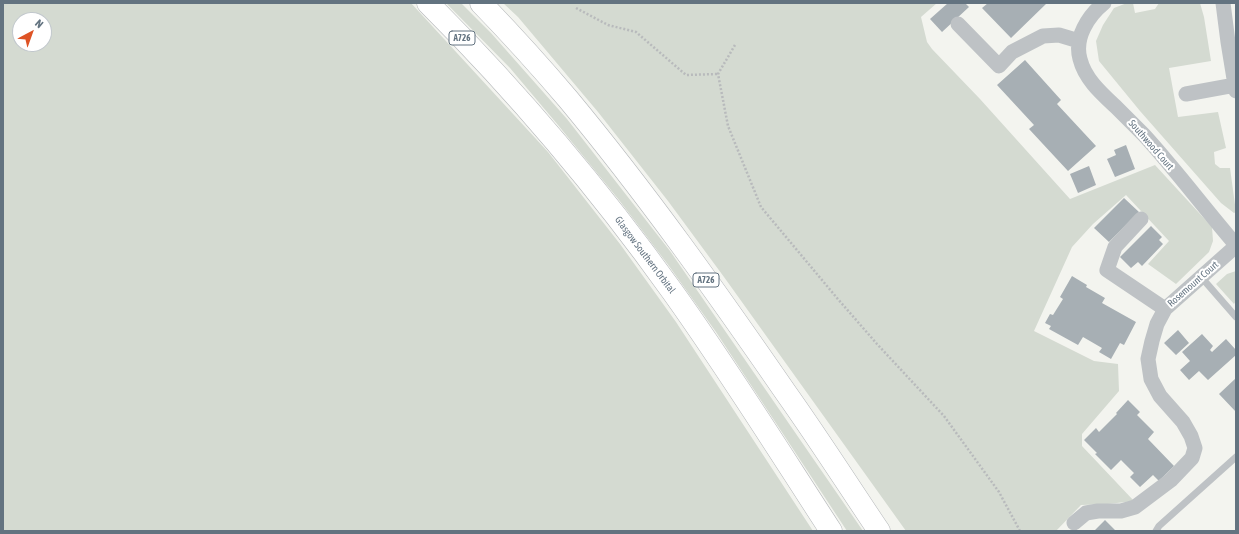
<!DOCTYPE html>
<html>
<head>
<meta charset="utf-8">
<style>
  body { margin:0 }
  #map { position:relative; width:1239px; height:534px; overflow:hidden; background:#f3f4ef; font-family:"Asap Condensed",sans-serif }
  canvas { display:block }
  .frame { position:absolute; inset:0; border:4px solid #637380; pointer-events:none }
  .north { position:absolute; left:12px; top:12px; width:40px; height:40px; box-sizing:border-box; background:#fff; border:1px solid #c1c7cc; border-radius:50%; rotate:41deg; font-size:11px; font-weight:700; line-height:16px; text-align:center; color:#637380 }
  .north::after { content:''; display:block; margin:auto; width:14px; height:18px; background:#de5325; clip-path:polygon(50% 0,100% 100%,50% 72%,0 100%) }
</style>
</head>
<body>
<div id="map">
<canvas width="1239" height="534"></canvas>
<div class="frame"></div>
<div class="north">N</div>
</div>
<script>
const context = document.querySelector('canvas').getContext('2d');
context.lineJoin = 'round';
function fillPath(path, color) { context.fillStyle = color; context.fill(path, 'evenodd'); }
function strokePath(path, color, width, dash) { context.strokeStyle = color; context.lineWidth = width; context.lineCap = dash ? 'butt' : 'round'; context.setLineDash(dash || []); context.stroke(path); }
function label(font, color, halo, rows, align = 'center') {
  context.font = font + ' "Asap Condensed",sans-serif'; context.lineWidth = 4; context.setLineDash([]); context.textBaseline = 'middle'; context.strokeStyle = halo; context.fillStyle = color; for (const [text, x, y, turn = 0] of rows) {
    context.save(); context.translate(x, y); context.rotate((+turn || 0) * Math.PI / 180); context.textAlign = isNaN(turn) ? turn : align; if (halo) context.strokeText(text, 0, 0); context.fillText(text, 0, 0); context.restore();
  }
}
const green = new Path2D(`
  M3,3H411L548,152L620,244L676,322L813,531H3ZM20,20H44V44H20Z
  M446,3H461L491,33L567,119L670,251L863,531H847L716,332L669,266L619,200L558,125L510,68Z
  M503,3H937L921,17L927,42L932,49L980,99L1070,199L1155,165L1212,227L1213,241L1209,252L1176,284L1148,264L1169,241L1126,195L1093,224L1072,247L1034,331L1094,361L1118,364L1119,391L1082,434V446L1134,501L1108,504L1081,505L1056,531H906L724,277L668,201L598,112L518,17Z
  M1127,3H1133L1135,13L1155,9L1159,3H1200L1204,17L1211,61L1169,68L1178,117L1218,112L1226,148L1214,152L1215,164L1220,168H1230L1236,212L1234,213L1221,203L1140,111L1099,61L1096,41L1103,25L1114,8Z
  M1236,271V301L1234,304L1216,284L1227,274Z`);
const building = new Path2D(`
  M948,3H965L969,7L942,32L930,19Z
  M988,3H1047L1011,38L982,8Z
  M1025,60L1061,100L1057,104L1096,146L1068,171L1029,129L1034,125L997,85Z
  M1126,145L1135,169L1115,177L1107,159L1116,155L1114,150Z
  M1089,166L1096,185L1078,193L1070,174Z
  M1124,198L1139,212L1109,242L1094,228Z
  M1151,226L1162,237L1159,240L1163,244L1142,266L1138,262L1131,268L1120,257Z
  M1072,276L1087,285L1086,287L1105,298L1102,303L1136,322L1124,345L1120,343L1111,359L1099,352L1102,348L1083,337L1078,345L1049,329L1051,326L1045,323L1050,314L1053,315L1063,299L1060,297Z
  M1178,330L1189,343L1176,355L1164,343Z
  M1202,334L1213,346L1210,350L1212,352L1226,339L1236,350V355L1208,380L1199,371L1189,380L1180,370L1190,361L1182,352Z
  M1236,378V412L1219,394Z
  M1128,400L1140,412L1137,415L1154,432L1148,439L1174,466L1159,481L1153,475L1140,487L1130,477L1134,473L1121,460L1111,470L1095,454L1097,453L1084,440L1096,428L1099,432L1117,414L1116,413Z
  M1105,520L1116,531H1094Z`);
const path = new Path2D(`
  M576,8L608,25L636,32L686,75L718,74
  M735,45L718,74L728,126L761,207L837,298L877,344L944,416L999,492L1020,531`);
const lane = new Path2D(`
  M1202,278L1236,317
  M1156,531L1159,526L1236,457`);
const street = new Path2D(`
  M1104,3C1088,16 1074,38 1080,59C1085,79 1101,93 1116,107C1125,116 1135,126 1144,135C1176,170 1205,209 1236,245
  M1223,3L1228,42L1236,91
  M958,24L999,66L1012,52L1043,36L1059,35L1079,41
  M1186,94L1235,85
  M1141,219L1115,247L1107,270L1165,309
  M1074,523L1086,513L1098,511H1121L1135,507L1171,480L1192,458L1195,448L1191,436L1183,422L1160,396L1151,379L1148,359L1152,341L1157,324L1165,309L1236,246`);
const highway = new Path2D(`
  M428,3C517,92 599,189 672,291C728,369 779,451 831,531
  M481,3C511,34 540,66 568,99C646,193 717,293 786,393C818,438 848,485 879,531`);
const shields = [
  [462,38,26],
  [706,280,26]
];
const shieldNames = [
  ["A726",462,38],
  ["A726",706,280]
];
const streetNames = [
  ["Southwood Court",1151,145,49],
  ["Glasgow Southern Orbital",645,255,53],
  ["Rosemount Court",1193,284,-41]
];
fillPath(green, '#d4dad1');
fillPath(building, '#a7afb4');
strokePath(highway, '#b3b6b9', 23);
strokePath(path, '#b8babc', 2.5, [2, 2]);
strokePath(lane, '#bec2c5', 7);
strokePath(street, '#bec2c5', 15);
strokePath(highway, '#fff', 22);
for (const [x, y, w] of shields) { const box = new Path2D(); box.roundRect(x - w / 2, y - 7, w, 14, 3); context.fillStyle = '#fff'; context.fill(box); strokePath(box, '#637380', 1); }
label('bold 9px', '#637380', null, shieldNames);
label('10px', '#637380', '#fff', streetNames);
</script>
</body>
</html>
